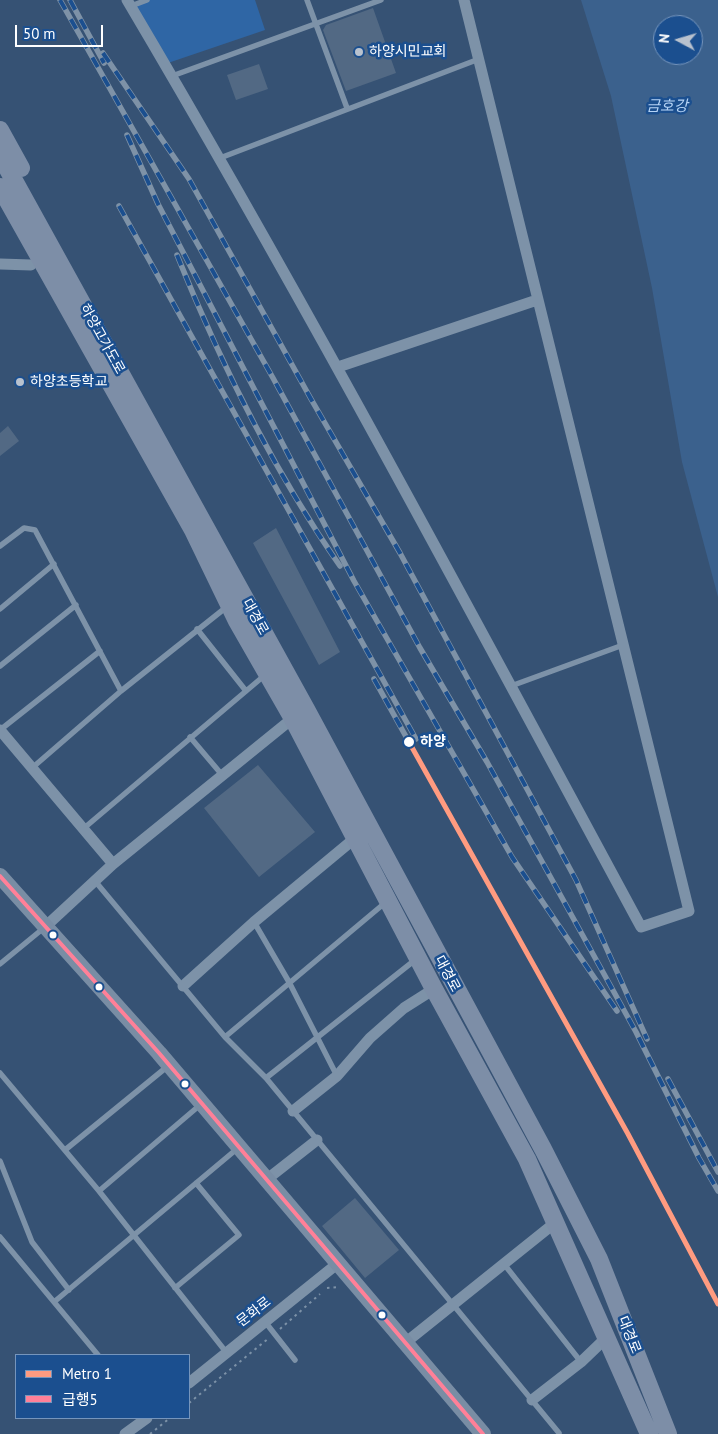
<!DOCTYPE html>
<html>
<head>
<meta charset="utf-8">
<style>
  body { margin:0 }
  #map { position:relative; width:718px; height:1434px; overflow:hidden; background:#365274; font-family:"PT Sans","Noto Sans KR",sans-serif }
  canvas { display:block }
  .legend { position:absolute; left:15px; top:1354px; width:175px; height:65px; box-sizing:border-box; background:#1b4f8f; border:1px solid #7695bc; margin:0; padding:6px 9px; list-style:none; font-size:15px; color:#fff }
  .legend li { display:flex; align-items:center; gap:10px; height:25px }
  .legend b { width:25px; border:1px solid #7695bc }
  .north { position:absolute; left:653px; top:15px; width:50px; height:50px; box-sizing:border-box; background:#1b4f8f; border:1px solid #7695bc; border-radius:50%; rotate:276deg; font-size:14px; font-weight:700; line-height:20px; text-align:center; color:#fff }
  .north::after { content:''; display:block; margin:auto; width:18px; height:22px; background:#b9c2ce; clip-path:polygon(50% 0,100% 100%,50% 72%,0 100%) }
  .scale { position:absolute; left:15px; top:25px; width:88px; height:22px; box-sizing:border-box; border:2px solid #fff; border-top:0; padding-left:6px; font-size:15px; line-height:18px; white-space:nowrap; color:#fff; -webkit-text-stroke:4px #1b4f8f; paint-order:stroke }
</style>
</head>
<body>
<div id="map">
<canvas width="718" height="1434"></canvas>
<ul class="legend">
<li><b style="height:6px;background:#ff9b80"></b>Metro 1</li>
<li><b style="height:6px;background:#ff8098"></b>급행5</li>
</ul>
<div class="north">N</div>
<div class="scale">50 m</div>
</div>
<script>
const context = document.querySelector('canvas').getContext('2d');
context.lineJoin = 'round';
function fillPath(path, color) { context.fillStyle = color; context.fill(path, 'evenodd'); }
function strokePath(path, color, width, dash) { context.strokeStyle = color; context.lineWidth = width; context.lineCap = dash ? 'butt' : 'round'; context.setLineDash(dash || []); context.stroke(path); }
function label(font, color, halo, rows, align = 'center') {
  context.font = font + ' "PT Sans","Noto Sans KR",sans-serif'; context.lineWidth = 5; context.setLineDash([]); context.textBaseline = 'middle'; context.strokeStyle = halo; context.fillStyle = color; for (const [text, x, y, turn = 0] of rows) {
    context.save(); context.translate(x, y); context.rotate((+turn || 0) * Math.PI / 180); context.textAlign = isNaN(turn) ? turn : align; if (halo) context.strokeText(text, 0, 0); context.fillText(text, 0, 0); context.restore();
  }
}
const green = new Path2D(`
  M147,0H255L265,30L165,64L131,6Z`);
const water = new Path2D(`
  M581,0H718V597L682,462L652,288L611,96ZM663,25H693V55H663Z`);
const building = new Path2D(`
  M373,8L396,73L346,91L323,30L326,25Z
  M259,64L268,89L236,100L227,75Z
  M8,426L19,441L0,456V433Z
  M276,528L340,652L319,665L253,543Z
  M258,765L315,832L259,877L204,808Z
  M355,1198L399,1250L365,1278L322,1226Z`);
const path = new Path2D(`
  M327,1288L339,1287
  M280,1329L320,1294
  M189,1403L269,1338
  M150,1434L170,1418`);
const lane = new Path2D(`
  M307,0L347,108
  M131,6L147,0
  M172,76L381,0
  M220,158L479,59
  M0,546L24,528L35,530L121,691
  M0,609L54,564
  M197,629L246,691
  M0,666L76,605
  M511,686L623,645
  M0,730L100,651
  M190,737L223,776
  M32,768L121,691L224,609
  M83,829L265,675
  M95,881L225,1037L266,1078L559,1433
  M254,922L289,982L337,1076
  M0,964L45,927
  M225,1037L386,902
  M0,1073L99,1191L226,1352
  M266,1078L415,960
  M65,1150L168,1066
  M0,1161L32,1242L69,1290
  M99,1191L200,1105
  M0,1237L98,1355
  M504,1264L581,1362
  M175,1288L239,1235L196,1183
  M54,1302L238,1148
  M266,1323L295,1360`);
const street = new Path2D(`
  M127,0C307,304 473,616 641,927L689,911L464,0
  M0,264L31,265
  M338,367L537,300
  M0,730L113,864
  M45,927L113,864L298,714
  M183,986L254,922L354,839
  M293,1111L337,1076L370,1038L404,1008L434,989
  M266,1180L317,1140
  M405,1343L556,1222
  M189,1383L337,1264
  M532,1400L581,1362L607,1337
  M125,1434L147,1418`);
const secondary = new Path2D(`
  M0,876L159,1053L483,1434`);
const primary = new Path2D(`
  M0,130L21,168
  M0,155L306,709L543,1149L599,1259L668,1434
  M0,187L193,530L237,621L292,717L434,989L527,1159L649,1434`);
const rail = new Path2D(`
  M60,0L273,378L420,648L487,762L636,1032L699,1158L718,1191
  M70,0L104,63
  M103,53L189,179L311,399L400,553L576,880L647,1039
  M127,135L158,204L354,581L512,857L617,1011
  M119,206L416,739
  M177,255C221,364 273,470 340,566
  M374,679L409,742
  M668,1079L718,1172`);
const bus1 = new Path2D(`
  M0,876L159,1053L483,1434`);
const metro1 = new Path2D(`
  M409,742L628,1134L718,1304`);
const markers = [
  [359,52,5,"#b9c2ce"],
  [20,382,5,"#b9c2ce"],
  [409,742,6,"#fff"],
  [53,935,4.5,"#fff"],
  [99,987,4.5,"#fff"],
  [185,1084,4.5,"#fff"],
  [382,1315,4.5,"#fff"]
];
const poiNames = [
  ["하양시민교회",369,52],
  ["하양초등학교",30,382]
];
const streetNames = [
  ["하양고가도로",102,339,61],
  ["대경로",255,617,61],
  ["대경로",447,974,62],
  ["문화로",254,1312,-38],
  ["대경로",629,1335,68]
];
const stopNames = [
  ["하양",420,742]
];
const waterNames = [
  ["금호강",667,107]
];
fillPath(green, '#2f66a5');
fillPath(water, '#3b618d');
fillPath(building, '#526984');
strokePath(path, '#7d92a8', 2, [2.5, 4]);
strokePath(lane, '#7d92a8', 5.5);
strokePath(street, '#7d92a8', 11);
strokePath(secondary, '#798da4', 16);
strokePath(primary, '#7d8ea7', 18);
strokePath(rail, '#7e92a7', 5.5);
strokePath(rail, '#1b4f8f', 4, [11]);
strokePath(bus1, '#ff8098', 4);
strokePath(metro1, '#ff9b80', 5);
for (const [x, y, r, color] of markers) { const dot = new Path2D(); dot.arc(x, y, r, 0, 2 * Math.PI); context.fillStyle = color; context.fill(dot); strokePath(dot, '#1b4f8f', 2); }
label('14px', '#fff', '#1b4f8f', poiNames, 'left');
label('14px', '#fff', '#1b4f8f', streetNames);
label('bold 14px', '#fff', '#1b4f8f', stopNames, 'left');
label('italic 15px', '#b5d3f5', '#1b4f8f', waterNames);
</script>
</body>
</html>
